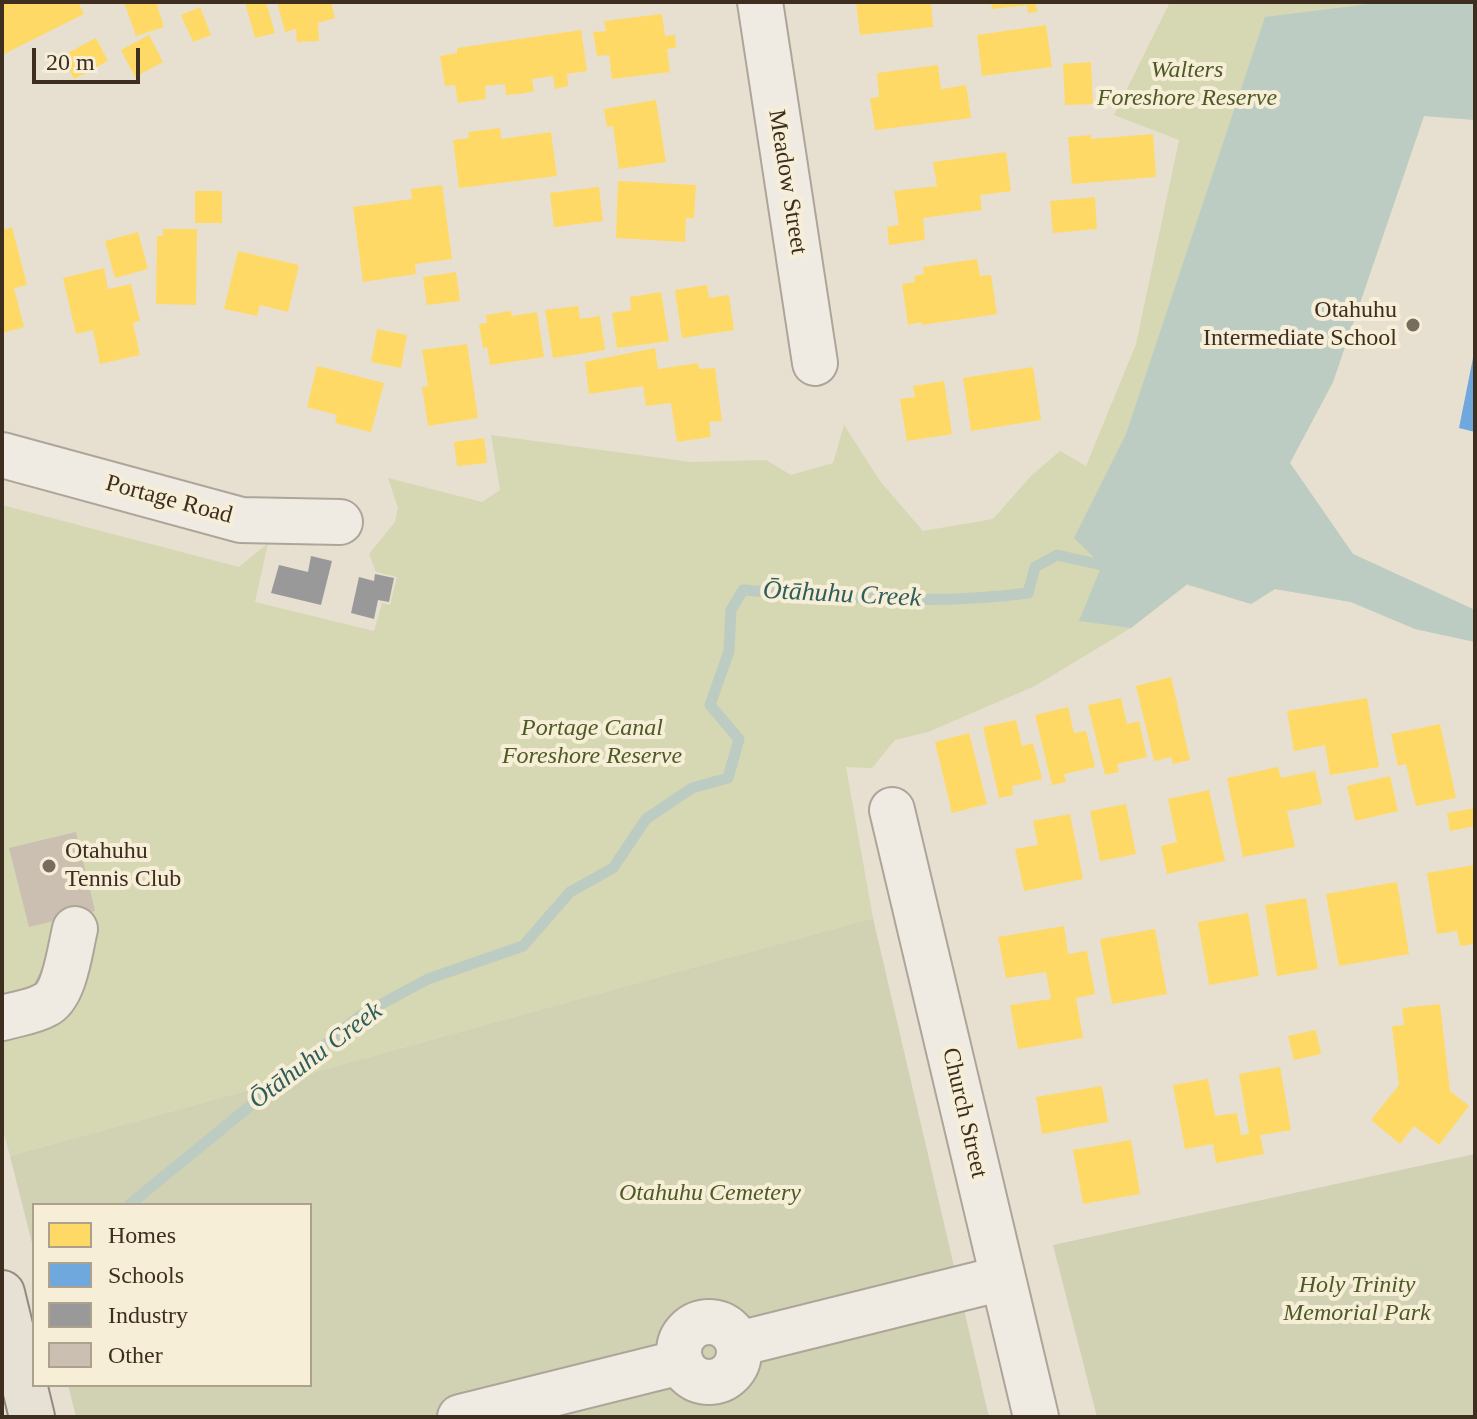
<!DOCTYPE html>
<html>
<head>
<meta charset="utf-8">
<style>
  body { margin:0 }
  #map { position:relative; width:1477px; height:1419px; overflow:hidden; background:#e7e0d1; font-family:Georgia,serif }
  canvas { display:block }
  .frame { position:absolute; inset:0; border:4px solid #3d2e20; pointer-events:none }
  .legend { position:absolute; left:32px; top:1203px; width:280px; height:184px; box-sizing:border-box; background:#f7eed8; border:2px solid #ada18e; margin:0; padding:10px 14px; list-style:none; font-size:24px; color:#3d2e20 }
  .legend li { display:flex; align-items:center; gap:16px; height:40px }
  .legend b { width:40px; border:2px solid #ada18e }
  .scale { position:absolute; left:32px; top:48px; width:108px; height:36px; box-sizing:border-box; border:4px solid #3d2e20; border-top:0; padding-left:10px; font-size:24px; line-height:28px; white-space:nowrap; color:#3d2e20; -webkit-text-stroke:6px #f7eed8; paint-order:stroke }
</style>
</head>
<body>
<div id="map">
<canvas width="1477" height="1419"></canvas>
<div class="frame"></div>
<ul class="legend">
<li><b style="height:22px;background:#ffd966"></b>Homes</li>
<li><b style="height:22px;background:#6fa8dc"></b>Schools</li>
<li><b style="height:22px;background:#999"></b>Industry</li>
<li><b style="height:22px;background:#cbbfb2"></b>Other</li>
</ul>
<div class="scale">20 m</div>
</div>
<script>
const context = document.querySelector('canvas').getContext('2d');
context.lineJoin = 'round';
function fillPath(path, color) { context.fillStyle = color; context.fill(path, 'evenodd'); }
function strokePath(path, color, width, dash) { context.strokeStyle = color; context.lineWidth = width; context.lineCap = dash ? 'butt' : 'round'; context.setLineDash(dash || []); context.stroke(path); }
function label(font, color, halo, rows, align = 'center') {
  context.font = font + ' Georgia,serif'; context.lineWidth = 8; context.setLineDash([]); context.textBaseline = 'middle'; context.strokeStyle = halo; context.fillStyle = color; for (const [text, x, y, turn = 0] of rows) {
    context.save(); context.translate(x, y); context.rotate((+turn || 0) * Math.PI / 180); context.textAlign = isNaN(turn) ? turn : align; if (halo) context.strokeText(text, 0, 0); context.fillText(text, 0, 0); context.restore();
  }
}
const green = new Path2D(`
  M1170,2H1475V120L1424,116L1333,382L1290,463L1353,554L1475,610V642L1415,629L1351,602L1275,589L1251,604L1187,585L1131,628L1035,686L928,732L895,740L872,768L846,767L873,918L10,1156L2,1127V505L239,567L268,543L255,602L374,631L382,603L390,605L397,577L376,572L369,554L395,522L398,508L388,478L482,502L500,490L491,435L690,462L766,460L791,475L833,463L844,425L880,481L923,531L993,519L1031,476L1060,451L1086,466L1136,344L1179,140L1114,115Z`);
const cemetery = new Path2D(`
  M873,918L989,1417H76L68,1385H310V1205H34V1251L10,1156Z
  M1475,1154V1417H1097L1053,1245Z`);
const water = new Path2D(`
  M1385,2H1475V120L1424,116L1333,382L1290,463L1353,554L1475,610V642L1415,629L1351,602L1275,589L1251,604L1187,584L1131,628L1079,621L1102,565L1074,538L1126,434L1265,17Z`);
const homes = new Path2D(`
  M2,2H78L84,14L2,55Z
  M124,2H156L164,27L136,36Z
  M245,2H266L275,33L255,38Z
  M277,2H331L335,18L318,23L319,41L297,42L296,29L285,32Z
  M856,2H931L933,27L860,35Z
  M991,2H1036L1037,12L1028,13L1027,5L992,9Z
  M200,7L211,35L193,42L181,15Z
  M662,14L665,36L675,35L676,48L667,49L670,72L612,79L609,55L597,56L593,32L606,31L604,21Z
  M1046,25L1052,67L982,76L977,35Z
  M581,30L587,71L567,74L568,86L555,89L553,76L532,79L534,91L520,94L506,95L505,84L485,86L486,99L458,103L455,85L445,86L440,56L457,53V48Z
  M149,35L163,62L135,77L121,50Z
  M96,38L108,61L74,79L62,56Z
  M1091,62L1093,104L1065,105L1063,64Z
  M938,65L941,89L966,85L971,118L875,130L870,98L879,97L877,73Z
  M656,100L666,162L619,169L613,126L607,127L604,109Z
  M500,128L501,139L551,132L557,176L459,188L453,140L469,138L468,132Z
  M1153,134L1156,177L1072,184L1068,137L1091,135V139Z
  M1006,152L1011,191L980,195L982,210L923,218L925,240L889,245L887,227L899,225L894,191L937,186L933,162Z
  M618,181L696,185L694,218H686L685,242L616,238Z
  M442,185L452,259L415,264L416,274L363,282L353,207L412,199L411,189Z
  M599,187L603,221L554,227L550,193Z
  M195,191H222V223H195Z
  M1095,197L1097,229L1053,233L1050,201Z
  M12,227L27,285L14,288L24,327L2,333V230Z
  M163,229H197L196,305L156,304L157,236H163Z
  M138,232L148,269L115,278L105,241Z
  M238,251L299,265L288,312L260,305L257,316L224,309Z
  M977,259L980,276L991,275L997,314L922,325L921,322L908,325L902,284L915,282L914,276L924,274L923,267Z
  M104,268L108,289L131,284L140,321L133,323L140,355L100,364L93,330L76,334L63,278Z
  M456,272L460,301L427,305L423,277Z
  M707,285L709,298L729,295L734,330L682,338L675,290Z
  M661,292L669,341L617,348L612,313L631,310L630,297Z
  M578,306L580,319L600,316L605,350L553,358L545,310Z
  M511,311L512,316L537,312L544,357L490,365L487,347L483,348L479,324L487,323L486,315Z
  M377,329L407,335L401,368L371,362Z
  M467,344L478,418L428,426L422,387L428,386L422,350Z
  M655,348L658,369L698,363L699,369L715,368L722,421L709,422L711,437L677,442L671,403L646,406L643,386L589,394L585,362Z
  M317,366L384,383L371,432L335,423L337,415L307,407Z
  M1033,367L1041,420L971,431L963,378Z
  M944,381L952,434L907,441L900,399L915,397L913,386Z
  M484,438L487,463L457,466L454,442Z
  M1171,677L1190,760L1173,764L1171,757L1154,761L1136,686Z
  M1121,698L1127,724L1139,721L1147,757L1117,764L1119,772L1105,775L1088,705Z
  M1367,698L1379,767L1330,775L1325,745L1294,751L1287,711Z
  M1068,707L1074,733L1086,731L1095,767L1064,774L1066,782L1052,785L1035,715Z
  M1016,720L1022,746L1033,743L1042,779L1012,786L1013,795L999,798L983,727Z
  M1440,724L1456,798L1416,806L1406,764L1398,766L1391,734Z
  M969,733L987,804L952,813L935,742Z
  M1278,767L1281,778L1315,771L1322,804L1287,811L1295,847L1243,857L1227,778Z
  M1390,776L1398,811L1355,821L1347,786Z
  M1209,790L1225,861L1167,874L1161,846L1177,842L1168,799Z
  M1126,804L1136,854L1100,861L1090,811Z
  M1475,808V826L1450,831L1447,813Z
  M1070,814L1083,879L1024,891L1015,849L1038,845L1033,821Z
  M1475,865V944L1460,946L1457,931L1437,934L1427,873Z
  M1397,882L1409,954L1339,966L1326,894Z
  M1306,898L1318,969L1277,976L1265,905Z
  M1248,913L1259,976L1209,985L1198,922Z
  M1064,926L1068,954L1087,951L1095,994L1076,998L1083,1038L1018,1049L1010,1005L1051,999L1046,972L1006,978L998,937Z
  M1155,929L1167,994L1112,1004L1100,939Z
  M1440,1004L1450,1091L1469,1106L1439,1145L1414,1126L1400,1144L1371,1120L1399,1085L1392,1026L1404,1025L1402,1008Z
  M1316,1030L1321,1054L1294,1060L1288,1036Z
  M1280,1067L1291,1130L1260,1135L1264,1154L1216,1163L1213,1144L1185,1149L1173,1085L1208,1079L1215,1116L1237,1113L1241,1135L1249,1134L1239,1074Z
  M1102,1086L1108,1122L1042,1134L1036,1097Z
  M1131,1140L1140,1194L1083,1204L1073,1150Z`);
const schools = new Path2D(`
  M1474,353H1475V432L1459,428Z`);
const industry = new Path2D(`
  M311,556L332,561L321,605L271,593L279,565L308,572Z
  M375,574L394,578L389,602L378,600L374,619L351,613L359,577L374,581Z`);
const stream = new Path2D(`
  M129,1205L361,1015L428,979L523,946L570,892L613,868L646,819L692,788L728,778L739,739L710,705L729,651L731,610L743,590C838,597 933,606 1028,593L1035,567L1057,555L1102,565L1113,555`);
const building = new Path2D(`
  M76,832L95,911L29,927L9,848Z`);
const minor = new Path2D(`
  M760,2L815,363
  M2,455L241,520L340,522
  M892,810L1036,1417
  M2,1018C16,1014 33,1012 45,1005C65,996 70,949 75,929
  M679 1352a30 30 0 1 1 60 0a30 30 0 1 1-60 0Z
  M738,1344L1003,1278
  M460,1417L681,1362`);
const major = new Path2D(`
  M2,1293L32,1417`);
const markers = [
  [1413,325,8,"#786c5e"],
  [49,866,8,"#786c5e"]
];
const parkNames = [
  ["Walters",1187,71],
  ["Foreshore Reserve",1187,99],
  ["Portage Canal",592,729],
  ["Foreshore Reserve",592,757],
  ["Otahuhu Cemetery",710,1194],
  ["Holy Trinity",1357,1286],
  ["Memorial Park",1357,1314]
];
const streetNames = [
  ["Meadow Street",787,182,81],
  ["Portage Road",169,500,15],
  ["Church Street",964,1113,77]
];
const poiNames = [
  ["Otahuhu",1397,311],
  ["Intermediate School",1397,339],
  ["Otahuhu",65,852,"left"],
  ["Tennis Club",65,880,"left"]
];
const waterNames = [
  ["Ōtāhuhu Creek",842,595,3],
  ["Ōtāhuhu Creek",316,1056,-37]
];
fillPath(green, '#d6d7b3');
fillPath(cemetery, '#d1d1b3');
fillPath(water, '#bcccc2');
fillPath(homes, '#ffd966');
fillPath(schools, '#6fa8dc');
fillPath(industry, '#999');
strokePath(stream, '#bcccc2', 11);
fillPath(building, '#cbbfb2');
strokePath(minor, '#ada599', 48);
strokePath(major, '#928b80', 48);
strokePath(minor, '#efebe3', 44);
strokePath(major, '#e6e1d4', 44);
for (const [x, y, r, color] of markers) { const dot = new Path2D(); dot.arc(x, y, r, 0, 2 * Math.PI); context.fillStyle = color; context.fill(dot); strokePath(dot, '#f7eed8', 3); }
label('italic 24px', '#4d5a26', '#f7eed8', parkNames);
label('24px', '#3d2e20', '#f7eed8', streetNames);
label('24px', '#3d2e20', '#f7eed8', poiNames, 'right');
label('italic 26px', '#2f5d5a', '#f7eed8', waterNames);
</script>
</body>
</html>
